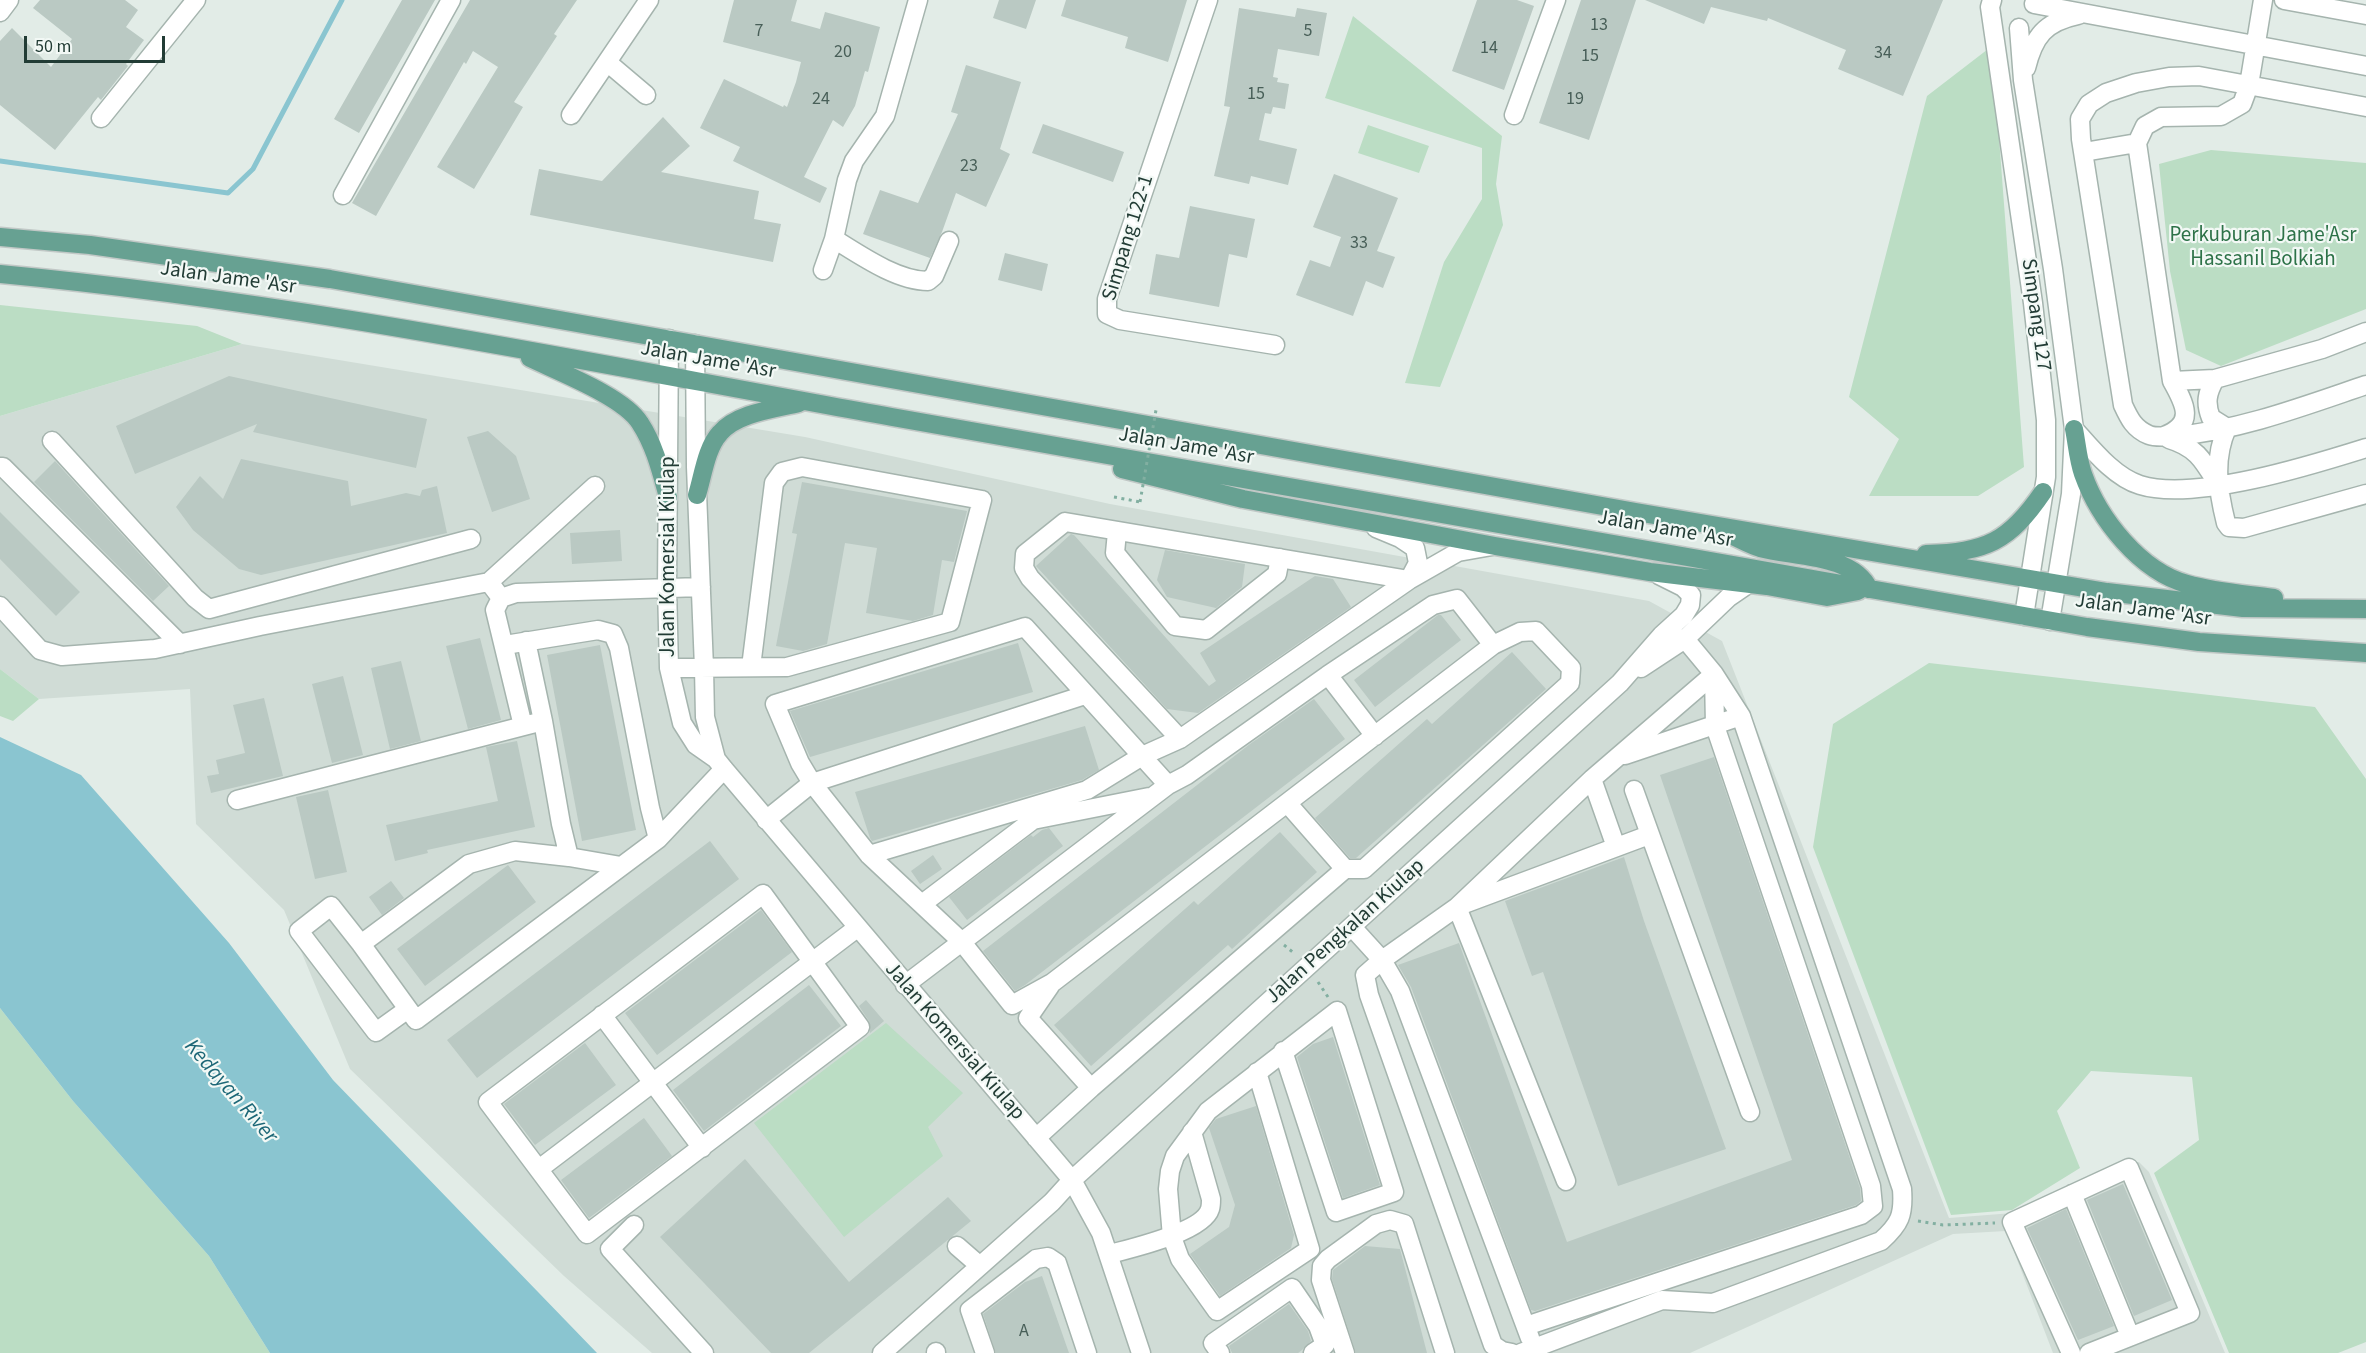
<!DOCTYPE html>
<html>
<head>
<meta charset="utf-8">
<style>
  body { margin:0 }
  #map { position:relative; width:2366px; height:1353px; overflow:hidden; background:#e2ece7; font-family:"Source Sans 3",sans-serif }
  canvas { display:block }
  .scale { position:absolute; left:24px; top:36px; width:141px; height:27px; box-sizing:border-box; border:3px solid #223c35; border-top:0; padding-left:8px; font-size:18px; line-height:21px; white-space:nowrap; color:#223c35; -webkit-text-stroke:4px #f2f8f5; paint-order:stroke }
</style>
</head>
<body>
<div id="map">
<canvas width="2366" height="1353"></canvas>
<div class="scale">50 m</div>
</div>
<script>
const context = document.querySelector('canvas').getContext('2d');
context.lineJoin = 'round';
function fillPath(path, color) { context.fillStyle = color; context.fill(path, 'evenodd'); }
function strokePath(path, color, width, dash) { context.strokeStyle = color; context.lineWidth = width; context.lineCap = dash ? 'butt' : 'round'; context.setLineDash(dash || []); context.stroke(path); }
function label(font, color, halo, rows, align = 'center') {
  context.font = font + ' "Source Sans 3",sans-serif'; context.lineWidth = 4.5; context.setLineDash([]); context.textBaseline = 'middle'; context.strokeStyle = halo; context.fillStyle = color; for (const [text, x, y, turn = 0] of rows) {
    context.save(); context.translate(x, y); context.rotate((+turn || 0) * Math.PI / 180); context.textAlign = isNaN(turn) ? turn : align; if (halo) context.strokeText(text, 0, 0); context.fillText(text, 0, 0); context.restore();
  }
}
const built = new Path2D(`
  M242,344L805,437L1110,504L1649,601L1722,641L1949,1218L2013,1213L2120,1164L2139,1162L2149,1172L2225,1353H2053L2006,1231L1953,1234L1690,1353H652L564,1276L350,1069L284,910L196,824L190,689L39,699L0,669V416Z`);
const green = new Path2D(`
  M1353,16L1502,136L1496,184L1503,225L1440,387L1405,383L1444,262L1482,199V148L1325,98Z
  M1992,46L2024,467L1978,496H1869L1899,439L1849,397L1927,96Z
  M1368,125L1429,146L1419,173L1358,153Z
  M2211,150L2366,163V309L2221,366L2186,350L2170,271L2159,164Z
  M0,305L197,326L242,344L0,416Z
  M1929,663L2315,707L2366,779V1342L2338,1353H2229L2154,1173L2199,1140L2192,1077L2091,1071L2057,1111L2080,1168L2012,1210L1951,1215L1813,847L1833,724Z
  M0,669L39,699L13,721L0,716Z
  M0,1008L73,1101L209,1256L270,1353H0Z
  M886,1023L963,1093L928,1127L943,1156L844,1237L754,1123Z`);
const water = new Path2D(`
  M0,737L81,775L229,943L333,1080L597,1353H270L209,1256L73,1101L0,1008Z`);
const stream = new Path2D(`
  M0,161L228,193L253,169L342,0`);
const building = new Path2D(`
  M40,0H125L138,10L126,27L144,40L126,64L128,66L101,100L98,97L55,150L0,105V41L12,28L51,67L72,39L33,8Z
  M402,0H435L359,133L334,119Z
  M470,0H577L554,34L557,36L514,102L523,107L474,189L437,167L498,67L473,51L466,64L464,62L376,216L352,203Z
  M734,0H797L791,21L820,29L825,12L880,27L868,72L865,71L855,106L843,127L833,120L804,177L827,188L820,203L733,161L740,147L700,128L724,79L783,107L784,105L787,107L796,82L801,62L723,42Z
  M999,0H1036L1026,29L993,18Z
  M1066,0H1187L1168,62L1125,48L1128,37L1061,16Z
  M1477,0H1517L1534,6L1504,90L1452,71Z
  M1581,0H1636L1589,140L1539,123Z
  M1645,0H1943L1903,96L1838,69L1846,50L1768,18L1767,21L1711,7L1704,24Z
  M1239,8L1295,17L1297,8L1327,13L1319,56L1278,49L1273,77L1278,78L1277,82L1289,84L1285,109L1273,107L1271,114L1265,113L1259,140L1297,149L1288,185L1251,176L1249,184L1214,176L1230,107L1224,106Z
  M966,65L1021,82L1000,149L1010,154L986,207L956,193L942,232L930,258L863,234L880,190L918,203L958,114L951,112Z
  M663,117L690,146L661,172L759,191L754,219L781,224L773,262L530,215L539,169L602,181Z
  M1043,124L1124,152L1113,182L1032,153Z
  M1334,174L1398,198L1377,251L1395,257L1383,288L1366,281L1353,316L1296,295L1310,260L1330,267L1341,237L1313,227Z
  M1190,206L1255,219L1247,258L1229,254L1219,307L1149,294L1156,254L1179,258Z
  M1005,253L1048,264L1042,291L998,280Z
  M229,376L427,419L416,468L253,432L257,424L135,474L116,426Z
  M488,431L516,456L530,499L492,512L467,437Z
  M241,459L348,481L351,506L406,493L420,496L422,490L437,486L447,533L261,575L239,569L193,530L176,507L200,476L223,499Z
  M55,461L169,586L153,601L34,482Z
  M802,482L967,511L954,562L942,560L933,615L913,621L866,613L877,548L845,543L827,644L803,651L776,646L797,534L792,533Z
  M0,512L80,592L56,616L0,559Z
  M620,530L622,561L572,564L570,533Z
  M1071,534L1074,535L1209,686L1216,681L1200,653L1315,576L1333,579L1351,607L1198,713L1167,709L1036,566Z
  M1165,550L1245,564L1242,587L1216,608L1167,597L1157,580Z
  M1438,615H1441L1461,640L1375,707L1354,680Z
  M480,638L501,720L468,729L446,646Z
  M1018,643L1033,692L810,757L790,711Z
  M600,645L636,830L582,841L547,655Z
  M1512,652L1546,689L1356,858H1350L1315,818L1427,719L1432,724Z
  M401,661L421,741L390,749L371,668Z
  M343,676L363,755L332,763L312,684Z
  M264,698L283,776L211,793L207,776L219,774L216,760L245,753L233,705Z
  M1314,699L1345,739L1025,985L1015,991L983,951L1250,744Z
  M1085,726L1099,770L1082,780L872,841L870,838L855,792Z
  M517,741L535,827L427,850L428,853L395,861L386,825L498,801L486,747Z
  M1714,757L1860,1188L1861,1201L1856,1205L1535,1311L1531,1310L1411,987L1398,965L1459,943L1567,1242L1792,1160L1660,775Z
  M328,790L347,872L315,879L296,797Z
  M1049,828L1063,846L967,920L949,897L1031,835L1033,837L1042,830Z
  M1280,832L1317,872L1232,949L1228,945L1091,1066L1054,1025L1194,901L1198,905Z
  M710,841L739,879L477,1078L447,1040Z
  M933,855L942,869L920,884L911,871Z
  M1624,857L1644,921L1726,1149L1618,1186L1543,972L1532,976L1505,901Z
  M508,865L536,902L425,986L397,949Z
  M391,881L404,898L382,915L369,897Z
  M761,910L792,952L657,1055L625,1013Z
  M809,985L841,1026L704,1131L673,1090Z
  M866,1000L884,1021L870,1033L869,1021L859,1006Z
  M1333,1037L1380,1185L1343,1198L1297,1057L1313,1044Z
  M585,1043L616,1085L535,1145L504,1104Z
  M1256,1106L1294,1235L1291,1248L1220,1296L1190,1254L1229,1227L1235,1205L1209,1128L1216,1119Z
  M644,1118L672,1156L589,1218L561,1180Z
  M745,1159L849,1282L948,1197L971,1221L809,1353H771L660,1237Z
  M2123,1184L2172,1300L2134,1316L2087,1200Z
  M2066,1209L2114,1326L2078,1340L2027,1228Z
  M1365,1246L1400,1249L1427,1353H1356L1332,1279L1333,1270Z
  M1042,1276L1069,1353H996L983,1314L1025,1282Z
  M1289,1304L1308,1331L1311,1341L1302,1350L1298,1353H1232L1229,1346Z`);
const path = new Path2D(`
  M1114,497L1140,502
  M1284,945L1295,954
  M1318,982L1328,997
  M1918,1221L1943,1225L1995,1223`);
const minor = new Path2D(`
  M1208,0L1107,299V314L1120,320L1275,345
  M1992,0L1990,7L2033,303L2046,420V477L2024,616
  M2263,0L2249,85L2242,104L2221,116L2161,117L2145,126L2137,143L2172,381L2215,379L2322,349L2366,332
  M2284,0L2366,15
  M2034,4L2366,66
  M0,12L9,0
  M2019,28L2023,80L2053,269L2074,429L2071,494L2050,621
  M607,62L646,95
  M2026,68C2034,36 2045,22 2078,15
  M2366,107L2199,76L2169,77L2136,83L2106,93L2089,104L2080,119L2081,139L2123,405C2129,418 2134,429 2149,435C2157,438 2167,436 2176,436C2241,430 2304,406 2366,385
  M571,115L649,0
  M1514,115L1556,0
  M101,118L196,0
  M2084,152L2137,143
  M343,195L451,0
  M834,239C860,255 897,281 928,281L934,276L949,241
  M823,270L834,239L847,180L854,161L885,116L918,0
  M669,339L667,587L669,668L682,723L696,745L716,759
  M695,344L696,467L704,668L705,717L716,759L724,769L1072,1180L1101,1233L1141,1353
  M2215,379C2207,393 2205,403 2211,418L2227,428C2213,459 2218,491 2226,523L2229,527L2244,528L2366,494
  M2074,429C2092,449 2114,477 2140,485C2194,502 2312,465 2366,448
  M2164,436C2196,424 2185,404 2172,381
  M2169,439C2196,447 2203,460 2217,483
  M52,441L195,598L209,609L471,539
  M0,467H3L180,644
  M1376,528L1400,538L1415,548L1418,563L1409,580
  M1117,532L1115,553L1175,626L1206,630L1277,574L1280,558
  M489,582L595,486
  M0,606L40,650L62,656L155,649L260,626L489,582L501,598
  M526,641L543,721L561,824L569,857L621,866
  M505,645L598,630L613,634L619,648L650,808L658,839
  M669,668L787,667L950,622L982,500L802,467L782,472L774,483L751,667
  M1641,668L1685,639L1729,597L1748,584
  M1328,675L1375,736
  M523,726L495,610L501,598L516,593L701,587
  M1180,739L1030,578L1024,568L1025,554L1065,522L1409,580
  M1625,755L1741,716
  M1592,779L1616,847
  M1634,790L1750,1112
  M237,800L543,721
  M1288,804L1345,869
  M766,820L812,783L1085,695
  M869,855L1087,790L1142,756L1180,739L1409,580L1458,552L1492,546
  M569,857L515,851L469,864L361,944L416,1020L658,839L724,769
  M763,894L860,1027L587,1234L488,1102Z
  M922,904L1033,820L1149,797
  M1464,904L1649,835
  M1457,907L1566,1181
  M1352,927L1382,960L1457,907L1592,779L1714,674
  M361,944L331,906L299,931L376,1032L408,1009
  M905,985L1168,785L1187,775L1328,675L1433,605L1457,599L1493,645
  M1050,986L1028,1018L1091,1088
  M602,1015L702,1148
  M1257,1072L1310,1249L1217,1311L1180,1259L1172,1237L1168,1189L1170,1171L1175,1156L1208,1111L1337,1011L1394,1192L1336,1212L1283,1051
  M1036,1138L1091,1088L1345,869H1364L1570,683L1571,668L1536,631L1520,632L1493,645L1052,983L1012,1005L961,941L869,855L812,783L800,763L775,704L1025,627L1168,785
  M539,1169L857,928
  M2072,1194L2130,1336
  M634,1225L610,1249L704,1353
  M957,1246L980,1266
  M1110,1254C1132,1248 1203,1232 1210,1209C1211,1206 1211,1202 1211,1199L1192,1132
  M1526,1326L1861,1215L1873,1206L1871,1186L1715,726L1714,674
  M882,1353L1052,1202L1072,1180L1620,683L1662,635L1684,615L1690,605L1691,595L1683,587L1659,575
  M936,1353V1352
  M985,1353L970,1310L1036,1259L1048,1257L1057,1263L1087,1353
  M1220,1353L1213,1343L1292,1288L1318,1326L1325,1345L1313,1353
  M1345,1353L1321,1280L1322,1266L1328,1259L1376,1224L1390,1220L1404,1224L1445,1353
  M1512,1353L1502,1351L1493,1345L1369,995L1365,975L1382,960L1400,991L1530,1338
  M1521,1353L1662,1300L1713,1303L1881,1241C1900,1224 1904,1215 1902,1189L1741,716L1714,674L1685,639L1662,635
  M2071,1353L2012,1222L2129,1168L2190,1313L2089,1353`);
const major = new Path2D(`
  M0,237L90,245L330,279L1636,512L2107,592L2243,608L2366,609
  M0,274C300,302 596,364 892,417C1290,488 1689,557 2087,627L2199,642L2366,653
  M530,358C559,372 624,397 640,423C655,446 661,472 668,497
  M2074,429C2077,444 2078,460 2083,474C2099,519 2140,571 2187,584C2215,592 2245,594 2274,598
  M1122,469L1243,499L1495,546L1650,572L1767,586L1827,597L1858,591
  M697,495C703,476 706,448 720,433C737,413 774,409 799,403
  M1730,535C1740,539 1750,545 1760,548C1794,557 1853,554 1869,589
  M1926,554C1986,552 2009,542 2043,492`);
const pathBridge = new Path2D(`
  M1140,502L1156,410`);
const numberNames = [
  ["13",1599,26],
  ["7",759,32],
  ["5",1308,32],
  ["14",1489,49],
  ["20",843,53],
  ["34",1883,54],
  ["15",1590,57],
  ["15",1256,95],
  ["24",821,100],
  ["19",1575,100],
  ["23",969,167],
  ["33",1359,244],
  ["A",1024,1332]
];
const parkNames = [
  ["Perkuburan Jame'Asr",2263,236],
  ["Hassanil Bolkiah",2263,260]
];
const streetNames = [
  ["Simpang 122-1",1129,238,-73],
  ["Jalan Jame 'Asr",228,279,8],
  ["Simpang 127",2035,315,82],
  ["Jalan Jame 'Asr",708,361,10],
  ["Jalan Jame 'Asr",1186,447,10],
  ["Jalan Jame 'Asr",1665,530,10],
  ["Jalan Komersial Kiulap",669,557,-90],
  ["Jalan Jame 'Asr",2143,611,8],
  ["Jalan Pengkalan Kiulap",1346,932,-42],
  ["Jalan Komersial Kiulap",954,1042,49]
];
const waterNames = [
  ["Kedayan River",230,1092,49]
];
fillPath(built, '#d0dcd6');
fillPath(green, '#bbddc4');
fillPath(water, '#8ac5d0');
strokePath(stream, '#8ac5d0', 5);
fillPath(building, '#bac9c3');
strokePath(minor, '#a5b4ae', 21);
strokePath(major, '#c1c8c6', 21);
strokePath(path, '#82afa1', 3, [3, 4.5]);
strokePath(minor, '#fff', 18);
strokePath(major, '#67a192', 18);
strokePath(pathBridge, '#82afa1', 3, [3, 4.5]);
label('18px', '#485f58', null, numberNames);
label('21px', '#2d7248', '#f2f8f5', parkNames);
label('21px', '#223c35', '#f2f8f5', streetNames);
label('italic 22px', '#1d6777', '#f2f8f5', waterNames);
</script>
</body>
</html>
